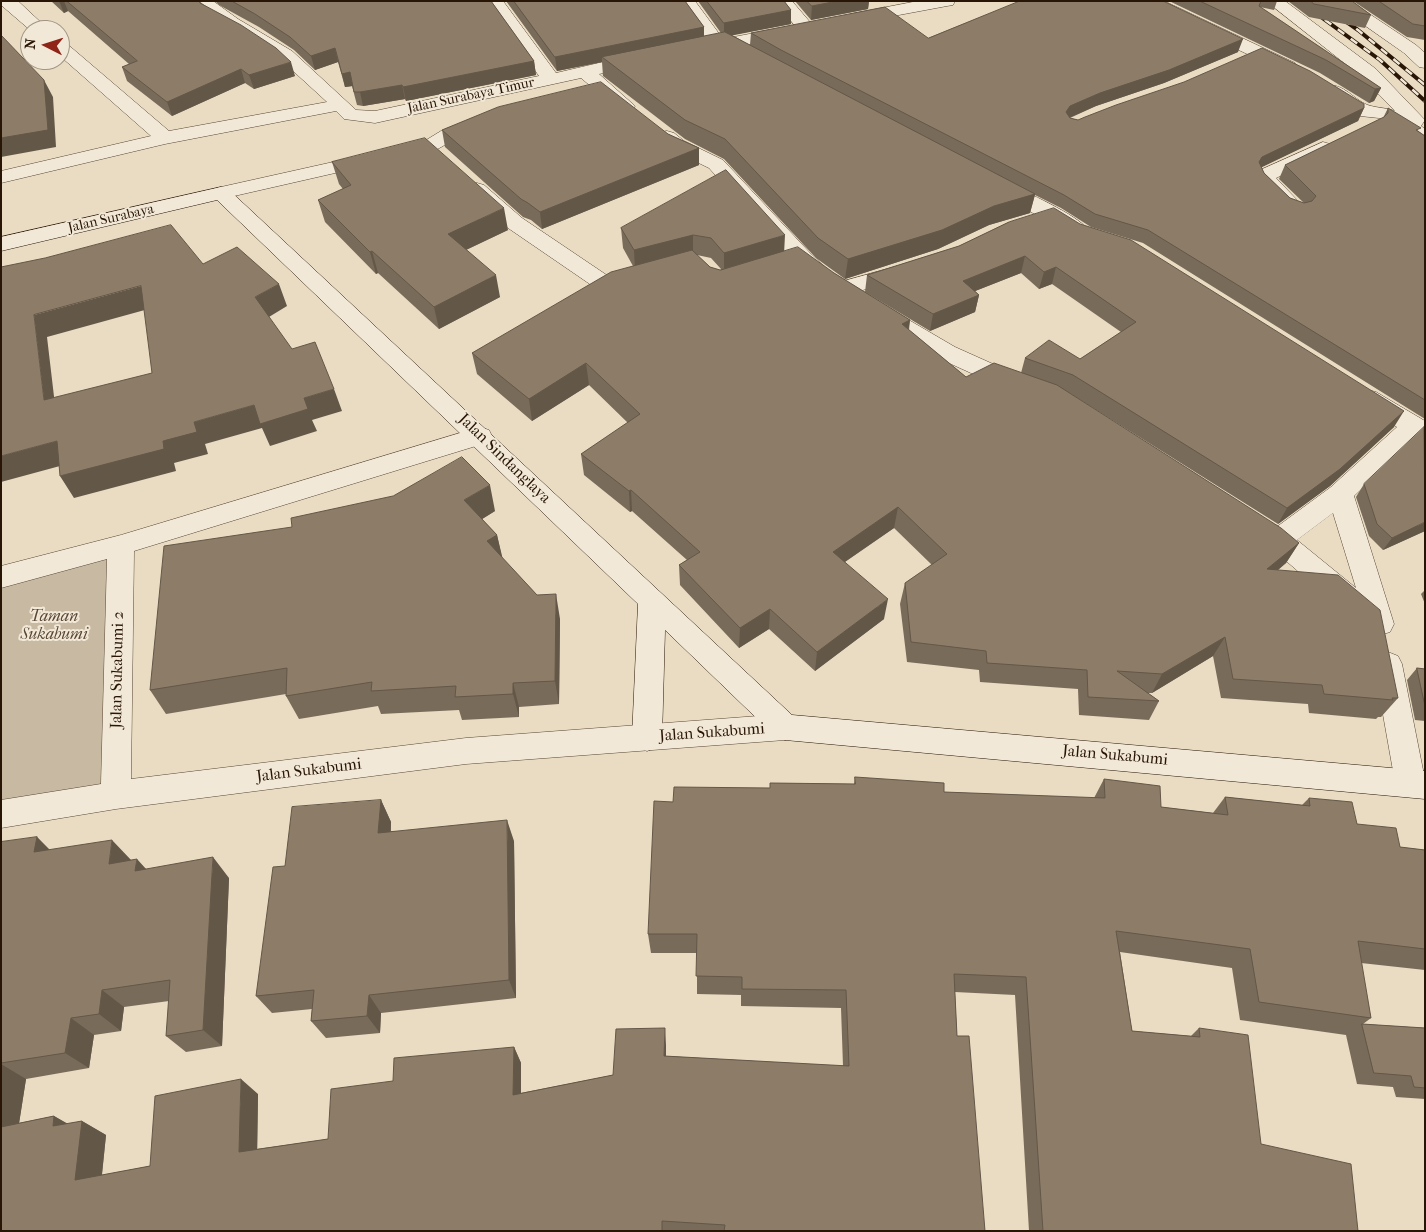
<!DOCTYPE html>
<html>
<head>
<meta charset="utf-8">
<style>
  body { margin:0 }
  #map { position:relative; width:1426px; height:1232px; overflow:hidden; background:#e9dcc2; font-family:"IM FELL French Canon",serif }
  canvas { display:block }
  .frame { position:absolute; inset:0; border:2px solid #291505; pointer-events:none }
  .north { position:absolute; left:20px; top:20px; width:50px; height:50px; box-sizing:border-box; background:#f1e8d7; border:1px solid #a19483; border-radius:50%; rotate:275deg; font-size:14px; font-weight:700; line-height:20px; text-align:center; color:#291505 }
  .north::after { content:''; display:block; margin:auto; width:18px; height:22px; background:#8f2418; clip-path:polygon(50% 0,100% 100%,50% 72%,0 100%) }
</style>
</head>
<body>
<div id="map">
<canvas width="1426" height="1232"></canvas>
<div class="frame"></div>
<div class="north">N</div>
</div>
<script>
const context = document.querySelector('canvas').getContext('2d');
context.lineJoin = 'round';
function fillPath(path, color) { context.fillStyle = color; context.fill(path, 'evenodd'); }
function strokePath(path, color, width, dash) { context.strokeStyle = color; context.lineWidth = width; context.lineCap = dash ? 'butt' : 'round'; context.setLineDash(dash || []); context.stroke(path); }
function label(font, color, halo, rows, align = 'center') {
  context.font = font + ' "IM FELL French Canon",serif'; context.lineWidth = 4; context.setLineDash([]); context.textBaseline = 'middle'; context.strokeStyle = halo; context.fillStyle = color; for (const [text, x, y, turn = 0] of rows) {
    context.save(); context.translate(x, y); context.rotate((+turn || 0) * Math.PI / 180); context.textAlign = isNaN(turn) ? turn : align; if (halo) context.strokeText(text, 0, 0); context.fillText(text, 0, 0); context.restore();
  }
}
const green = new Path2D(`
  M109,555L101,788L1,805V585Z`);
const street = new Path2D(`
  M1,1H18L49,30H30L1,5Z
  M194,1H213L238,19L292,51L356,110L375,111L539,76L486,1H503L556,73L603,62L609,64L612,68L609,72L599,74L635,106L633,110L626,112L619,110L581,78L375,123L344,119L336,111L165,144L1,183V171L151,136L60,56V42L66,43L169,131L327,102L280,59L215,20Z
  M678,1H695L723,39L786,27L792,28L795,32L792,36L786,37L704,53L698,52L695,48L698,44L707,42Z
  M775,1H792L815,28L812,32L806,33L800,32Z
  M918,1H955L953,5L947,6L856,23L850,22L847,18L850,14L856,13Z
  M1142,1H1164L1295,63L1298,67L1295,71L1289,73L1283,71L1144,5Z
  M1266,1H1285L1376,69L1425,120L1421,126L1425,129V144L1418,142L1391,122L1379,118L1360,116L1324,94L1322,90L1324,86C1344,81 1354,102 1371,106C1379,108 1387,108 1395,111L1362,77Z
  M1330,1H1350L1416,45L1425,53V68L1419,67L1404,53Z
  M477,117L484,119L487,123L484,127L455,139L436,150L221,199L214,197L211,193L214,189L221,187L423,142L441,131Z
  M667,131L674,133L684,141L723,160L810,253L832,274L829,279L821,281L813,279L794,263L709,168L670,149L657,137L660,133Z
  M1323,142L1330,144L1333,148L1330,152L1276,178L1297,200L1294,204C1278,209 1259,190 1255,175L1258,171Z
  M999,181L1006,183C1025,192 1077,214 1088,230L1084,235L1077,237L1070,235L1046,220L992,191L989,187L992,183Z
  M477,183L484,185L522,218L611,278L632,272L640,274L643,279L640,284C627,288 613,295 600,291L508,228L467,189L470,185Z
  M902,265L910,267L913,272L910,277L841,296L833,294L830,289L833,284Z
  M882,307L890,309L955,347L1022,377L1026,383L1022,389L1014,391L1006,389L938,358L874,319L871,314L874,309Z
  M1368,390L1376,392L1425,421V442L1415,438L1354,496L1394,624L1390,632L1380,635L1370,632L1359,600L1357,605L1347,608L1337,605L1270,547L1255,537L1251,530L1255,523L1264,520L1278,526L1331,487L1397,427L1360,404L1356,398L1360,392ZM1333,513L1356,588L1297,540Z
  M480,427L489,430L492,436L489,442L134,551L131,779L466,738L785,714L795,718L800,727L795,736L785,740L466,764L116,809L1,828V800L101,784L107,559L1,588V566L121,535Z
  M1388,652L1398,656L1402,664L1425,780L1421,792L1410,795L1399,792L1395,782L1374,664L1378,656Z`);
const secondary = new Path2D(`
  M221,187L228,189L792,715L1425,771V799L785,740L775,736L665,630L662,738L657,747L647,751L637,747L632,738L638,604L217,200L1,251V237Z`);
const rail = new Path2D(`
  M1299,1L1380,60L1425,101
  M1317,1L1358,30L1425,85`);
const wall = new Path2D(`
  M51,1H199L295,76L254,89L245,83L172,116L127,81L122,67L129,64L68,11L64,13Z
  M215,1H491L534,61L536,75L406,101L405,99L363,106L357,105L352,86L345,87L338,62L315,70L294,50L259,27L219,5Z
  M506,1H685L704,27V36L721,33L698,1H784L791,10V24L732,35L750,45L751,33L928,38L1238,52L1164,83L1096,106L1070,118L1078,120L1364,108L1358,121L1261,167L1264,173L1290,198L1304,203L1279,179L1285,165L1383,118L1388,108L1425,136V419L1143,243L1091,227L1061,208L1035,195L1030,213L989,225L938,249L845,279L816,258L724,159L685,139L603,76L602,62L557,71Z
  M795,1H869L868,9L811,20Z
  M1169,1H1277L1274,10L1260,7L1381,88L1374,101L1369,103L1320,73Z
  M1288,1H1352L1371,15L1365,28L1309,17Z
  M1353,1H1425V40L1407,37Z
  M442,130L668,134L699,148V165L542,229L531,220L523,217L445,147Z
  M332,162L508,230L466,250L500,297L439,329L378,273L376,274L325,222L318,200L343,189L339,184Z
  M726,170L784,251L834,273L910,320L909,330L966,377L1021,373L1025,358L1080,359L1121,332L1052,284L1039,289L1021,273L975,291L979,295L975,312L930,331L865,292L867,275L959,246L1009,222L1394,427L1330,486L1278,524L1066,391L1299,543L1286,563L1278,570L1398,698L1381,717H1378L1376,719L1309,713L1308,704L1221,698L1213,656L1152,693H1148L1159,701L1149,720L1079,715L1078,689L980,682L979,670L907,662L900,604L905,583L932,565L894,528L845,562L884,619L815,671L769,629L739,648L680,585L679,565L687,560L632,511L630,512L584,475L581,454L628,423L589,385L532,421L477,374L472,353L633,266L623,248L621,228ZM697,255L711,258L721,269L720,270L710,267Z
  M1364,484L1425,531L1383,550L1369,536L1356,497Z
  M495,511L482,519L497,535L502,558L537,595L560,619L559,704L519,707V717L462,720L459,710L381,714L378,706L299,719L286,696V694L166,714L150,690L292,527Z
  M1425,590V604L1421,594Z
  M1417,668L1425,669V721L1415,720L1407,680Z
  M855,777L944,792L1094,798L1104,779L1161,807L1213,813L1225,797L1302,805L1309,798L1400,847L1425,850V970L1361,963L1371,1018L1363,1024L1425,1028V1099L1396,1097L1393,1087L1357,1084L1346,1035L1240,1020L1232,968L1120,952L1132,1031L1191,1036L1199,1028L1261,1144L1358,1231H1029L1015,995L955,992L957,1036L985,1231H1V842L37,837L49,850L131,860L146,869L229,878L222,1046L186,1052L166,1036L169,1001L124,1007L121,1031L94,1035L89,1068L26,1079L19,1123L54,1116L67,1124L82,1121L106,1135L102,1175L150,1166L258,1094L257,1149L328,1139L393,1081L514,1047L521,1063V1093L613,1075L666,1045V1056L843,1066L841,1008L741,1006V995L697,994V953H651L648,934L673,802L770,788V783L854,784Z
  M381,800L391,822V831L514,841L516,998L381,1013L380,1033L326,1038L311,1021L312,1009L272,1013L256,996L285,866Z`);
const shadedWall = new Path2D(`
  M59,1H64L68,11L64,13Z
  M838,1H869L868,9L811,20L812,6Z
  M791,10V24L724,37V23Z
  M704,27V41L602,57V62L557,71L555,57Z
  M1243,39L1238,52L1164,83L1096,106L1066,119V112L1070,106L1100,93Z
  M335,48L338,62L315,70L311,56Z
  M534,61L536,75L406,101L403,87Z
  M291,62L295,76L254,89L249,75Z
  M241,69L245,83L172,116L167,102Z
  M350,72L353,86L345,87L342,74Z
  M44,80L53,97L56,147L1,157V138Z
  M402,85L405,99L363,106L360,92Z
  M1381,88L1374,101L1369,103L1375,89Z
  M1364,108L1358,121L1256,170L1259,162L1262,157Z
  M699,148V165L542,229L540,212Z
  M1035,194L1030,213L989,225L938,249L845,279L848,259L994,206Z
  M504,208L508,230L453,256L448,234Z
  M693,235V254L635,270L634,250Z
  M785,235L784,254L724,272V253Z
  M372,251L378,273L376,274L370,252Z
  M1025,256L1021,273L960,297L963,281Z
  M1056,267L1052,284L1039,289L1044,272Z
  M496,275L500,297L439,329L434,307Z
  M279,284L287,306L264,320L255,297Z
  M141,286L152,308L47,337L57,422L44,400L34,315Z
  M979,295L975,312L930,331L933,314Z
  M910,320L906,342L902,324Z
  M586,363L589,385L532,421L529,399Z
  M334,389L342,411L312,420L317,431L270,446L262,428L205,444L208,454L174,463L176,471L74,498L60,476L163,441L194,422L254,405L304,398Z
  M1404,411L1394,427L1330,486L1278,524L1287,508Z
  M57,441L71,463L1,482V456Z
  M490,485L495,511L471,526L464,500Z
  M631,490L632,511L630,512L629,491Z
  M898,507L894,528L830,572L833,552Z
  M1425,522V531L1383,550L1392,538Z
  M497,535L503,560L487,541Z
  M1299,543L1286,563L1255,589L1267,569Z
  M556,594L560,619L559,704L555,681Z
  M888,599L884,619L815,671L817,652Z
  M770,609L769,629L739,648L740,628Z
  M1225,637L1213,656L1152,693L1162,674Z
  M513,683L519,707V717L513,694Z
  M381,800L391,822L389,854L378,833Z
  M507,820L514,841L516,998L509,980Z
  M37,837L59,859L34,852Z
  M112,840L132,861L109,864Z
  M213,857L229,878L222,1046L203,1030Z
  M137,859L156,880L135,871Z
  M102,990L124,1007L121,1031L99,1014Z
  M369,995L381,1013L380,1033L367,1016Z
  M71,1018L94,1035L89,1068L65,1053Z
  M665,1028L666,1045V1071L664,1056Z
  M514,1047L521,1063V1109L513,1095Z
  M1,1064L26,1079L16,1143L1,1136Z
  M241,1079L258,1094L257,1165L239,1152Z
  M54,1116L79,1130L53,1126Z
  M82,1121L106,1135L100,1192L75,1180Z`);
const building = new Path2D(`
  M67,1H199L200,3L241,25L276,48L291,62L249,75L241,69L167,102L122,67L137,61Z
  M232,1H491L534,61L403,87L402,85L360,92H354L350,72L342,74L335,48L311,56L290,37L255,14Z
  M514,1H685L704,27L555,57Z
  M707,1H784L791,10L724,23Z
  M807,1H838L812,6Z
  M1020,1H1163L1243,39L1169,70L1100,93L1070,106L1066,112L1070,118L1078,120L1085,117L1116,105L1184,82L1262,48L1310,71L1364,104V108L1262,157L1259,162L1264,173L1290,198L1304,203L1312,201L1316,196L1285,165L1384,117L1388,113V108L1421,128L1416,130L1425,136V400L1148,230L1095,214L1064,195L781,50L751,33L885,7L928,38Z
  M1200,1H1261L1259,6L1381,88L1375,89L1326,60Z
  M1311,1H1352L1371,15L1314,4Z
  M1379,1H1425V26L1413,24Z
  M725,32L1035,194L994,206L942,230L848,259L818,238L725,139L685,120L602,57Z
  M1,35L44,80L48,130L1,138Z
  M601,82L668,134L699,148L540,212L528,203L521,199L442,130L498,107Z
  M425,138L504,208L448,234L496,275L434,307L372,251L370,252L318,200L351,185L332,162Z
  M726,170L785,235L724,253L711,238L693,235L634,250L621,228Z
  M1054,208L1080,224L1131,240L1404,411L1340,469L1287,508L1073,375L1025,358L1049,340L1080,359L1136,322L1056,267L1044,272L1025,256L963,281L979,295L933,314L867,275L959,246L1009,222Z
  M171,225L203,264L237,247L279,284L255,297L292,349L315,342L334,389L304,398L308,409L260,424L254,405L194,422L197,432L163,441L164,449L60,476L57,441L1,456V267L45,258ZM141,286L152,373L44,400L34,315Z
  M798,247L834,273L910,320L902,324L966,377L994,363L1057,385L1281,528L1299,543L1267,569L1338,575L1380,610L1398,698H1392L1393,700L1324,694L1322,685L1233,679L1225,637L1162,674L1117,671L1159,701L1088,697L1087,670L987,663L986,651L911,642L905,583L947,554L898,507L833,552L888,599L817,652L770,609L740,628L679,565L700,552L631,490L629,491L581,454L640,414L586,363L529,399L472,353L611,272L692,250L710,267L720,270Z
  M1424,427L1425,522L1392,538L1377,524L1364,484Z
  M462,457L490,485L464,500L497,535L487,541L537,595L556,594L555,681L513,683V694L455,697L456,686L371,691L372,682L286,696L287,668L150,690L164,546L292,527L291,518L393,496Z
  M1417,668L1425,669V706Z
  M855,777L944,783V792L1105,798L1104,779L1160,786L1161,807L1228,815L1225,797L1310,806L1309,798L1352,802L1357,824L1396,828L1400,847L1425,850V949L1358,941L1371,1018L1259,1002L1250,949L1116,931L1132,1031L1200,1037L1199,1028L1248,1035L1261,1144L1351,1164L1358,1231H1043L1026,977L954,974L957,1036H969L985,1231H724L725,1225L662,1221V1231H1V1127L54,1116L53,1126L82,1121L75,1180L150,1166L155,1096L241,1079L239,1152L328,1139L331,1089L393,1081L394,1058L514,1047L513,1095L613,1075L616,1029L665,1028L664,1056L849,1066L846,990L742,989V977L696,976L697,934H648L654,801L673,802L674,787L770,788V783L855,784Z
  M381,800L378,833L507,820L509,980L369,995L367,1016L311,1021L314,990L256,996L273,867L285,866L292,807Z
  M37,837L34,852L112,840L109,864L137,859L135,871L213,857L203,1030L166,1036L170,980L102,990L99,1014L71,1018L65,1053L1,1063V842Z
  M1362,1024L1425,1028V1088L1414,1087L1411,1076L1374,1073Z`);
const farStreetnames = [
  ["Jalan Surabaya Timur",471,96,-12],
  ["Jalan Surabaya",111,219,-13]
];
const streetNames = [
  ["Jalan Sindanglaya",504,459,44],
  ["Jalan Sukabumi 2",118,670,-89],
  ["Jalan Sukabumi",712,733,-4],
  ["Jalan Sukabumi",1115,756,5],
  ["Jalan Sukabumi",309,771,-7]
];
const parkNames = [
  ["Taman",54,617],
  ["Sukabumi",54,635]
];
fillPath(green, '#c8baa2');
strokePath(street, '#594734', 1);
strokePath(secondary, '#291505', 1);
fillPath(street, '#f1e8d7');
fillPath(secondary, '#f1e8d7');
strokePath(rail, '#291505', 4);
strokePath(rail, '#f1e8d7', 2.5, [8]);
fillPath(wall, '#796b59');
fillPath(shadedWall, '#635748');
fillPath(building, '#8d7c67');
strokePath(building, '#635748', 1);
label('14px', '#291505', '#f1e8d7', farStreetnames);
label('16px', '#291505', '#f1e8d7', streetNames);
label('italic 16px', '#594734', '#f1e8d7', parkNames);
</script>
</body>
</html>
